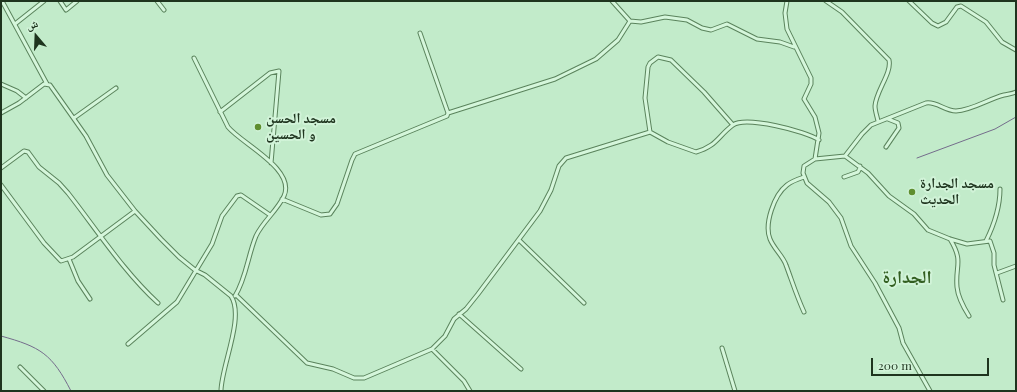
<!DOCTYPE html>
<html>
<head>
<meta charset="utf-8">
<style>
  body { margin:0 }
  #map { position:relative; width:1017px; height:392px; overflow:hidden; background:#c2ebca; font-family:"Playfair Display","Noto Naskh Arabic",serif }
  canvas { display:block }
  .frame { position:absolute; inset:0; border:2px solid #1e341e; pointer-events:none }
  .north { position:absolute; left:16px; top:16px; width:40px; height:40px; -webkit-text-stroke:3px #d1f3d8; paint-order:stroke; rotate:341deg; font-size:11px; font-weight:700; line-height:16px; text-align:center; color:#1e341e }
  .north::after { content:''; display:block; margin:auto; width:14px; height:18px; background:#1e341e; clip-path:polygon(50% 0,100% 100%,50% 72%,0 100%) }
  .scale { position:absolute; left:871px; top:358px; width:118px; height:18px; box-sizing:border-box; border:2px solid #1e341e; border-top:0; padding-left:5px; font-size:12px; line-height:14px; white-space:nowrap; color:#1e341e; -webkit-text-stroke:3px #d1f3d8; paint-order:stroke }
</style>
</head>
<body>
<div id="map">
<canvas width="1017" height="392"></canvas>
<div class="frame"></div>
<div class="north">ش</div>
<div class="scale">200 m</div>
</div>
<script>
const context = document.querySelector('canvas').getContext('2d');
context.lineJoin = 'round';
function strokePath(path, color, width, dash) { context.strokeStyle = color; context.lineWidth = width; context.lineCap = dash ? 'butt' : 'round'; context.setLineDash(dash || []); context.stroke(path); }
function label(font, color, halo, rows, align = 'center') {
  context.font = font + ' "Playfair Display","Noto Naskh Arabic",serif'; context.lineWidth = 4; context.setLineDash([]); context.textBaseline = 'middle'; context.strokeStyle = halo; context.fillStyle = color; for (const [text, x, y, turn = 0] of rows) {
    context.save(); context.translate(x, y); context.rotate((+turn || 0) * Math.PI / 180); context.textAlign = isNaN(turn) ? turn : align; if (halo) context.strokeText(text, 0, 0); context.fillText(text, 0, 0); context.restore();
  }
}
const stream = new Path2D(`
  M917,158L995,129L1016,117
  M1,336C41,347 52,354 71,391`);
const street = new Path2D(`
  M2,1L47,84
  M60,1L66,10L77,1
  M157,1L164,10
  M612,1L630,21L641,22L665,17L687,20L702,28L711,30L727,24L757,39L780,42L794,47
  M787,1L785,13L787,29L811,78V84L804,99L815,117L819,133L815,159
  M826,1L842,12L889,60C892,73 876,91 875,106C875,111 877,116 878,121
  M909,1L932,23L938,26L946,22L957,7L961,6L986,22L1002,42L1016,50
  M15,24L44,1
  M194,58L228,127C242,144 296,169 284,196C277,211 263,221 256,236C248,255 246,279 235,296
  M1,84L17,91L26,98
  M220,112L270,73L279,71L271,163
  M1,113L19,103L44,84L50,85L86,136L107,175L135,211L161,239L179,257L195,270L205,275L231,296C245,317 221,367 221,391
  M448,113L555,79L596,59L618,40L630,21
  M74,118L116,88
  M650,132L645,98L648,67L650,63L658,57L671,60L704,92L733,125
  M886,147L899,128L898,123L888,119
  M845,156L862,134L871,125L926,103C936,101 945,111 956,111C973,110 988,99 1004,95C1008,94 1012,94 1016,92
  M1,168L24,151L28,152L39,167L59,183L68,193C97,230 124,272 158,303
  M804,177C798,179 792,181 787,185C774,195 764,224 770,239C774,249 783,256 786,265C792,281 797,297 804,312
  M844,177L858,172L860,168V166
  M1,185L44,243L61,261L73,257L135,211
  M282,199L321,215L330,214L337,204L352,160L355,154L447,116L448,113L420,33
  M950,239C964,262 955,265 957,287C958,298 964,308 969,316
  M519,240L584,303
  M986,241C994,225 1000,207 1000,189
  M69,259L78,281L90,299
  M997,273L1016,266
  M236,295L307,363L333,369L354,378H364L432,349L445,336L454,319L466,309L478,294L540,211L551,190L559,166L566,158L650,132L668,142L696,152C717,146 718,136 733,125C746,116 806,131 819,140
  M459,314L521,369
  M128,344L177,302L212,244L222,216L237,196L241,195L270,215
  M722,348L735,391
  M432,349L464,381L470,391
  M20,367L44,391
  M930,391L903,343L899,328L875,283L851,246L841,218L829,202L807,183L803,173L804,166L815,159L845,156L868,173L889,196L914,214L928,230L950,239L967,244L990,241L994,253V265L1003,300`);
const markers = [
  [258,127,4,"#5f8e2f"],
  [912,192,4,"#5f8e2f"]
];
const poiNames = [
  ["مسجد الحسن",266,119],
  ["و الحسين",266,135],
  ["مسجد الجدارة",920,184],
  ["الحديث",920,200]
];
const districtNames = [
  ["الجدارة",907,277]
];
strokePath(stream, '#746c8b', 1);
strokePath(street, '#5a835c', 5);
strokePath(street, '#d5f6db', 3);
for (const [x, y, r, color] of markers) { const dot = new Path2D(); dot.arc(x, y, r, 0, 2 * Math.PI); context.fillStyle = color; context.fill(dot); strokePath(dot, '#d1f3d8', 1.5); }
label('bold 14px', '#1e341e', '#d1f3d8', poiNames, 'left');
label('bold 18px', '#325e20', '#d1f3d8', districtNames);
</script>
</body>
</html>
